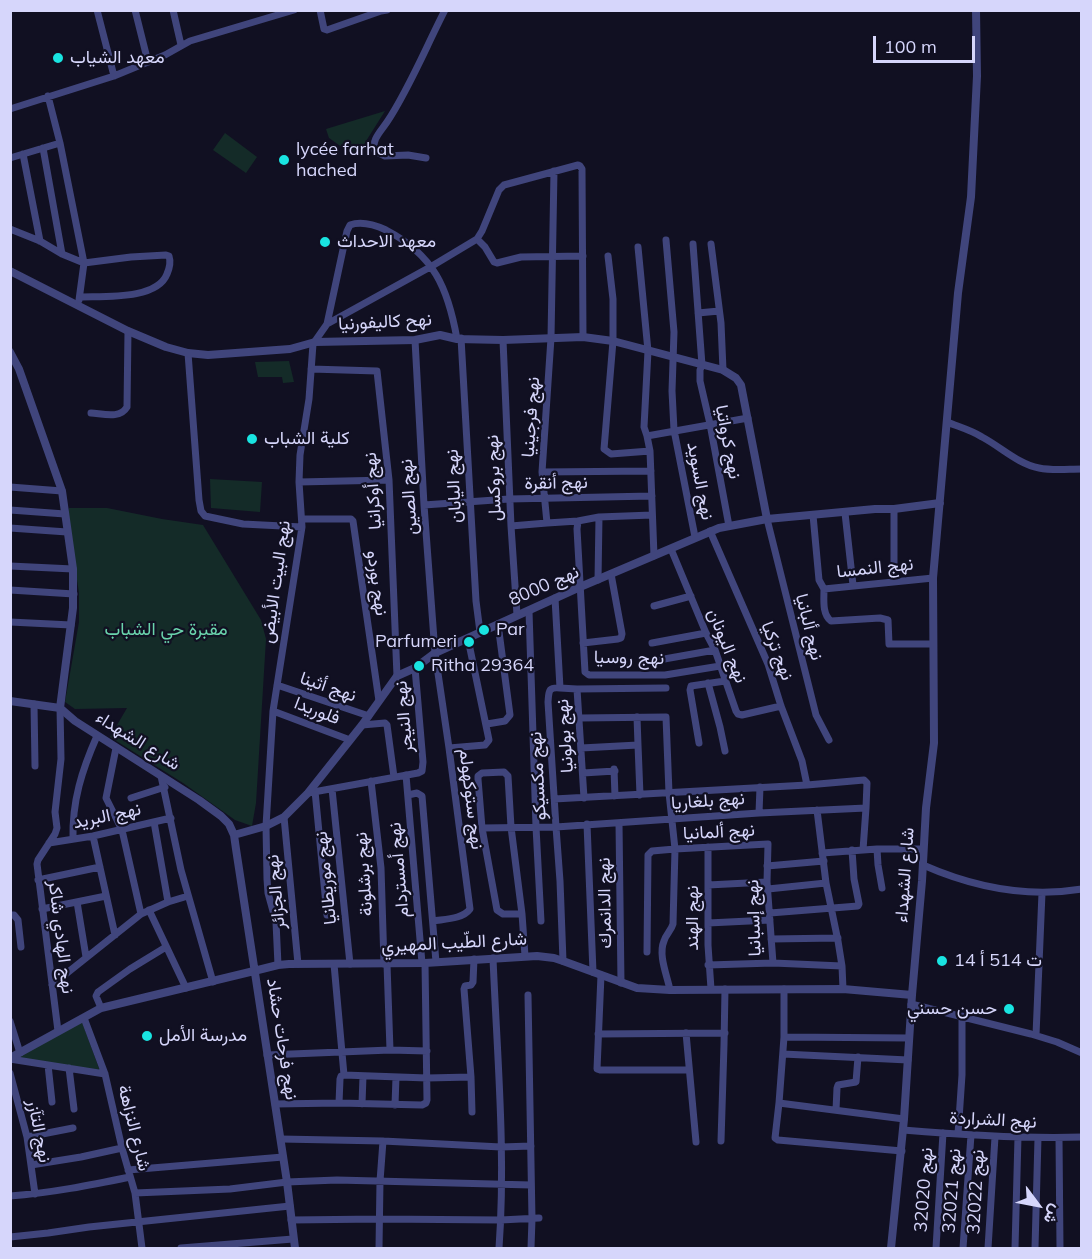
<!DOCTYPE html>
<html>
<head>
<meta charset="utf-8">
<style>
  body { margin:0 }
  #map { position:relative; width:1092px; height:1259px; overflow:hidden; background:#111022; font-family:Mulish,Vazirmatn,sans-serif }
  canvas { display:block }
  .frame { position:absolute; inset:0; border:12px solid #d6d6fb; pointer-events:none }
  .north { position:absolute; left:1008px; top:1175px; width:60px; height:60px; -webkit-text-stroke:4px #111022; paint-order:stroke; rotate:122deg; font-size:16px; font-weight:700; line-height:24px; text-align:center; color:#d6d6fb }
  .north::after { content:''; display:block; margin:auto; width:21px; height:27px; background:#d6d6fb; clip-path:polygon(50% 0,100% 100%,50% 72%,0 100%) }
  .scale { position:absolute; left:873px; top:36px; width:102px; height:27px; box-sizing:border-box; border:3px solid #d6d6fb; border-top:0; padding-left:8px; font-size:18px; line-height:21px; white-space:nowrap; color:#d6d6fb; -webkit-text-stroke:4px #111022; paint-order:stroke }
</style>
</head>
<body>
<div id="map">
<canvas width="1092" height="1259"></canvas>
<div class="frame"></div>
<div class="north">ش</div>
<div class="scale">100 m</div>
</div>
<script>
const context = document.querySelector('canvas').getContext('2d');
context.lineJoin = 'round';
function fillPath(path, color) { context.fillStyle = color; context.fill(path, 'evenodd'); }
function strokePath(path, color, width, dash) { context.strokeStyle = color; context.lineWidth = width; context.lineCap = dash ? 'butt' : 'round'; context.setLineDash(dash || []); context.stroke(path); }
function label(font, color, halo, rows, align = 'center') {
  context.font = font + ' Mulish,Vazirmatn,sans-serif'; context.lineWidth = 4.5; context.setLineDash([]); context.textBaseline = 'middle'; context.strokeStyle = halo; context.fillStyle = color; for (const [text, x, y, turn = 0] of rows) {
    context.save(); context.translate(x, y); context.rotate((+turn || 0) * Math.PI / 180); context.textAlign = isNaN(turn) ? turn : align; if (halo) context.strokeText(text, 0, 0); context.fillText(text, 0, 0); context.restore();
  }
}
const green = new Path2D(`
  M385,111L356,157L329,138L326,129Z
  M225,133L257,157L246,173L213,150Z
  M289,361L294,382L283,383L282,377H258L255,362Z
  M210,479L262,482L260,512L211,508Z
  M69,508H107L162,519L203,525L261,620L266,639L256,803L252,826L235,820L183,783L110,737L127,708L75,709L65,702L79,622V593L67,514Z
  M82,1022L100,1071L13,1059Z`);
const minor = new Path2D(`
  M97,10L114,76
  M135,10L148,62
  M173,10L181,45
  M320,10L324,29L327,30L381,11L387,10
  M48,96L60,143L84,263L79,300
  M10,109L114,76L165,55L190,41L294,10
  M43,148L62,254
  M23,154L40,241
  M10,158L60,143
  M426,158L408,155L385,156L375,151C371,140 381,131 387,122C409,89 426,47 445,10
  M10,229L40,241L62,254L84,263L131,257L166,255L169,256C171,262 170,267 167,274C157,300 104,296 80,297
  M477,239L485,247L494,262L497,263L521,257L583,256
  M666,240L674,332L672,391L674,430L695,537
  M693,244L702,365L700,370V381L710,424L729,526
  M711,244L721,323L723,370
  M638,247L648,351L644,427L647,436
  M608,256L613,299V341L604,449L611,454L650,451
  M698,313L719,311
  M327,324L432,266L477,239L482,231L499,190L504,185L578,165L580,166L582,169L583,337
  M461,338L476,601L480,632
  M415,340L424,505L435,653L449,748L470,909C463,919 445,919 433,921
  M503,340L511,526L517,615
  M188,353L199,500L201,511L205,516L243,524L302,527
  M311,369L377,371L389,480L397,676
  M91,413C104,414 120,419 127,407L128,331
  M947,422C959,427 971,430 982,437C1001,447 1018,464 1039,468C1053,471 1068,469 1082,469
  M542,472L651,471
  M299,482L389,480
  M10,487L62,491
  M424,505L509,499L652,496
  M894,509V581
  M10,510L65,514
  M845,513L853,585
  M652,515L599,517L578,521L577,529L585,672L589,675H665L720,666
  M813,515L819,580L824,589L933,578
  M302,519H351L353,521L379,701
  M767,519L816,715L829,740
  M547,523L578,521
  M511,526L547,523L542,472L551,338L554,171
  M10,528L67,532
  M710,531L768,664L781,706L802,761L807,785
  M671,549L706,633L715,650L736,711L738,714L742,715L781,706
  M654,556L650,451L647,436L748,418
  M10,566L73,569
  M598,580L599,517
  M824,589C824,600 822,614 831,621L880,618L888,620L889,644H933
  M10,590L74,594
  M555,598L560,688C548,687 549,691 548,702L556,827L560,881L563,961
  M654,606L691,596
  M529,611L536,827L541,921
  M10,622L71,625
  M583,643L618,639L621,638L622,634L611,574
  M652,643L706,633
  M653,661L715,650
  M708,683L720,727L725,751
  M277,685L369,716
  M560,688L577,689L584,798
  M577,689L666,688
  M34,704L35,766
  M273,711L350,740
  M637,717L638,745
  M580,718L666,717L669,793L675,849L768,844L767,882L773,963L708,965
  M487,724L505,721L510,715L498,624
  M362,725L385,723L387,725L394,777
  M699,743L690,690L691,686L725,681
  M116,748L106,798L122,830L141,914
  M449,748L485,745L489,740L468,639
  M581,748L638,745L640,795
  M614,769L615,796
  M583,773L615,771
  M406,775L422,963
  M161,776L181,870L213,982
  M371,781L381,868L384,964
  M332,789L350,964
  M315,791L327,915
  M308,793L418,773L422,771L423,762L415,668
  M408,795L417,793L422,796L436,962
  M131,798L165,787
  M554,799L807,785L864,780L867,783L866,808
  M817,810L826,883L838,941L842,966L843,989
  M759,813L760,787
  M284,817L298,964
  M154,822L168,902
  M619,823L621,983
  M587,824L593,972
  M482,828L497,910L503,914H522
  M93,836L115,935
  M73,839C72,801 82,770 97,736
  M49,843L93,836L171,818
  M708,847V945L711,989
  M877,849H923
  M822,853L877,849L878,865L882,888
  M923,865C973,887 1027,898 1082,889
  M767,866L824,861
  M38,880L100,867
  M708,885L767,882
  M768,889L826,883
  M77,902L86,957
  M42,909L106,896
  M149,910L186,988
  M770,913L858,906L859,904L854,879L852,850
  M10,915H14L18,920L21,947
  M708,923L770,920
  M771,939L838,938
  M647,952L648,855L652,851L675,849L673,924C671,931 666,934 664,941C658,955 667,975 670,990
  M525,956L522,914L511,827L508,776L504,772L482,773L478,776V779L482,828L556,827L759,813L866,808L863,850
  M493,958C497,1055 506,1152 499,1248
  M773,963L842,966
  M334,964L344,1075L427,1078L471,1077
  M387,964L390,1050
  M278,965L276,922L268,893L267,879L266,826L273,711L302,527L299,482L300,455L309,399L313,344L327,324L347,231L350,225C361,221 375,225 386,230C434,255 448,288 457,339
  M601,975L597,1069L600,1070H689
  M52,985L141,914L168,902L188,896
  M528,995L532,1219L531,1248
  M911,1004L1031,1034L1057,1042L1082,1053
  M101,1008L96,996L98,992L130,969L166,947
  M84,1018L105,1074L122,1148L135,1193L142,1248
  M10,1021L20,1053
  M58,1031L37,864L38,860L55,834L57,828L55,812L61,759L60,708
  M686,1033L696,1142
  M598,1034L725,1033
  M1036,1035L1042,893
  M784,1037V989
  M783,1054L908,1060
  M267,1055L390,1050L427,1051
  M10,1059L105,1074
  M48,1065L52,1102
  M69,1068L74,1109
  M10,1073L27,1137L35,1194
  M339,1103L340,1079L341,1076L344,1075
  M779,1103L775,1138L778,1140L902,1151
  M275,1104L339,1103L422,1105L426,1103L427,1100L425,963
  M362,1104L363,1076
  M395,1105L396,1077
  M836,1110L837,1088L838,1085L856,1082L858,1057
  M472,1112L471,1077L464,989L465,986L471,985L473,982L474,959
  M904,1119L779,1103L784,1037L909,1038
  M903,1130C963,1135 1022,1139 1082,1137
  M958,1134L962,1075V1016
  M27,1137L73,1128
  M1059,1138L1060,1248
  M281,1139L383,1141L501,1147L531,1146
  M721,1141L724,1045L725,989
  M31,1165L81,1157L122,1148
  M128,1170L283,1157
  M135,1193L230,1189L287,1182L337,1180L531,1185
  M10,1196C51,1193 91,1185 130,1177
  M291,1220L379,1219L501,1220L539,1218
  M10,1237L48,1233L89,1227L290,1206
  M181,1248L293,1239
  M379,1248L380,1181L383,1141
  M936,1248L943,1133
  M963,1248L971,1135
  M988,1248L995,1137
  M1015,1248L1018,1137
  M1035,1248L1038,1138`);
const tertiary = new Path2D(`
  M10,271L128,331L166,347L188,353L208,355L290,349L315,342L415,340L440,335L457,339L503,340L583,337L613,341L723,370L736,378L741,385L767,519
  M10,352L19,369L62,491L73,569V608L60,708
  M10,701L60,708L75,721L199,800L221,816L229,824L234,835L236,849L287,1182L295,1248
  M234,835L266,826L284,817L308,793L362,725L397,676L415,668L435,653L580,587L719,528L767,519L875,509H894L940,503
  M10,1058L101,1008L254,971L278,965L289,964L425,963L537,956L554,958L563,961L637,988L670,990L843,989L912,995
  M891,1248L904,1119L912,995L922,881L926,808L934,743L933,578L958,293L971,197L977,76L976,10`);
const markers = [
  [58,58,6,"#19e4e1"],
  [284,160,6,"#19e4e1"],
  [325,242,6,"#19e4e1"],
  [252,439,6,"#19e4e1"],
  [484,630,6,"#19e4e1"],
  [469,642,6,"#19e4e1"],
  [419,666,6,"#19e4e1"],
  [942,961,6,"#19e4e1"],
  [1009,1009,6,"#19e4e1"],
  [147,1036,6,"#19e4e1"]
];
const poiNames = [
  ["معهد الشياب",70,58],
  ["lycée farhat",296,150],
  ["hached",296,171],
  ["معهد الاحداث",337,242],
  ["كلية الشباب",264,439],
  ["Par",496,630],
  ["Parfumeri",457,642,"right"],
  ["Ritha 29364",431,666],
  ["14 ت 514 أ",954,961],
  ["حسن حسني",997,1009,"right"],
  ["مدرسة الأمل",159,1036]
];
const streetNames = [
  ["نهح كاليفورنيا",385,322,-3],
  ["نهج فرجينيا",531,417,-86],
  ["نهج كرواتيا",728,442,79],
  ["نهج بروكسل",494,478,-92],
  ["نهج السويد",700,481,79],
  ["نهج أنقرة",556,483,-1],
  ["نهج اليابان",454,486,-93],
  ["نهج أوكرانيا",373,491,-94],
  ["نهج الصين",409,497,-94],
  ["نهج النمسا",875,568,-6],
  ["نهج البيت الأبيض",276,582,-82],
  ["نهج بوردو",377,583,82],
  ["نهج 8000",544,586,-24],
  ["نهج ألبانيا",809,627,76],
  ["نهج اليونان",727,646,68],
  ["نهج تركيا",777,651,69],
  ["نهج روسيا",629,658,1],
  ["نهج أثينا",328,687,19],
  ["فلوريدا",317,711,21],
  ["نهج النيجر",404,717,-95],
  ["نهج بولونيا",565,736,-94],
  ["شارع الشهداء",138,741,32],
  ["نهج مكسيكو",538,776,-93],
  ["نهج ستوكهولم",471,799,83],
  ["نهج بلغاريا",708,801,-4],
  ["نهج البريد",107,816,-12],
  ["نهج ألمانيا",719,832,-3],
  ["نهج أمستردام",399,870,-95],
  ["نهج برشلونة",364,874,-94],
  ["شارع الشهداء",905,875,-86],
  ["نهج موريطانيا",326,878,-96],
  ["نهج الجزائر",276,892,-95],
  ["نهج الدانمرك",605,903,-91],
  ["نهج الهند",693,918,-90],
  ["نهج إسبانيا",754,918,-92],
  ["نهج الهادي شاكر",61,937,83],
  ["شارع الطّيب المهيري",454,943,-3],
  ["نهج فرحات حشاد",282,1039,81],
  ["نهج الشراردة",993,1120,3],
  ["شارع النزاهة",134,1128,76],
  ["نهج التآزر",39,1131,79],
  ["نهج 32020",924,1190,-86],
  ["نهج 32021",952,1191,-86],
  ["نهج 32022",976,1192,-87]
];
const parkNames = [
  ["مقبرة حي الشباب",166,630]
];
fillPath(green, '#142b28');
strokePath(minor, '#40457c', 7);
strokePath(tertiary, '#40457c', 8);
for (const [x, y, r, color] of markers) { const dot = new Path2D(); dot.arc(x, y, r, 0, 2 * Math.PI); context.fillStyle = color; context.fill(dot); strokePath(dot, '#111022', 2); }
label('18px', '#d6d6fb', '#111022', poiNames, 'left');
label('18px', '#d6d6fb', '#111022', streetNames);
label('18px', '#6ad3ac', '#111022', parkNames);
</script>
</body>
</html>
